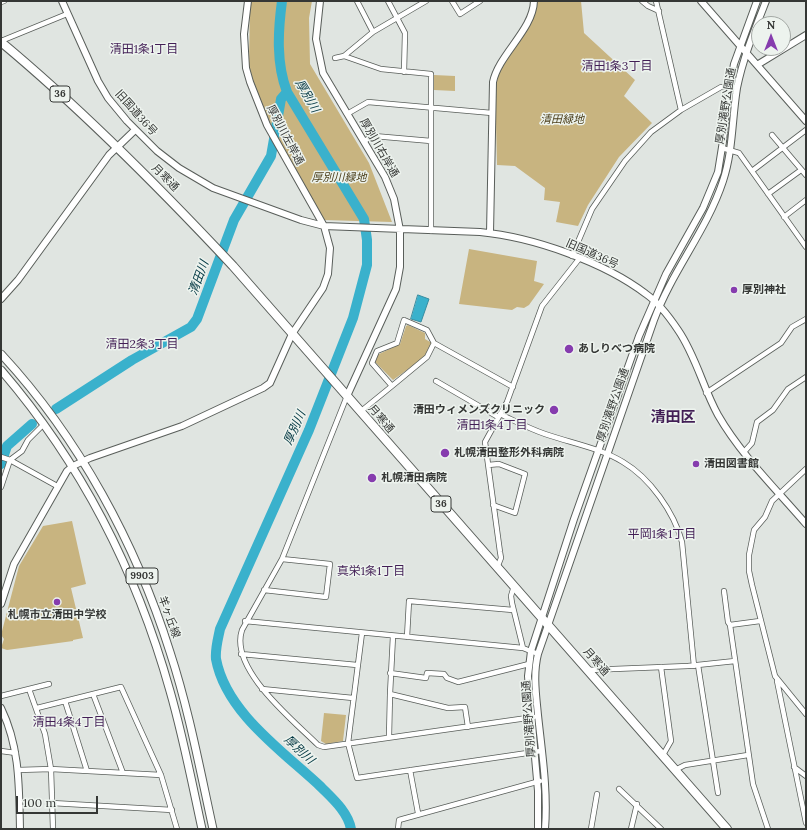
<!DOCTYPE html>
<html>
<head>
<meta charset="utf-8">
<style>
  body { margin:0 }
  #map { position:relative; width:807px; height:830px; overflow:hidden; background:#e0e5e1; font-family:Lora,serif }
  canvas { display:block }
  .frame { position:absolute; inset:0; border:2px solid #353735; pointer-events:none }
  .north { position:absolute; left:751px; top:16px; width:40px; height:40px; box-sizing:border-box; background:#edf3ee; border:1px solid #a3a8a4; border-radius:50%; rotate:0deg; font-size:11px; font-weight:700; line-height:16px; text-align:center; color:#353735 }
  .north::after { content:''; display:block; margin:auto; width:14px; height:18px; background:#863cae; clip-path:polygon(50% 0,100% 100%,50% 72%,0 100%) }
  .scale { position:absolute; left:16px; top:796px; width:82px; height:18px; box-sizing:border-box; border:2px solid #353735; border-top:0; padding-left:5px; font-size:12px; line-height:14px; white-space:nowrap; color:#353735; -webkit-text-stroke:3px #edf3ee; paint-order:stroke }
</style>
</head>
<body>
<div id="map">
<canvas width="807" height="830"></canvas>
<div class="frame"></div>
<div class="north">N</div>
<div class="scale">100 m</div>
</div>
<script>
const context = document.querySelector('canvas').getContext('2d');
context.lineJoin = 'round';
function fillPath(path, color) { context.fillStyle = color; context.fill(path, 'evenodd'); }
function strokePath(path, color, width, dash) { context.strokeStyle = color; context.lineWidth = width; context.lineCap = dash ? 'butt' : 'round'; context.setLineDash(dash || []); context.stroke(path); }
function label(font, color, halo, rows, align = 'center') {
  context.font = font + ' Lora,"Noto Sans JP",serif'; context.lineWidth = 3; context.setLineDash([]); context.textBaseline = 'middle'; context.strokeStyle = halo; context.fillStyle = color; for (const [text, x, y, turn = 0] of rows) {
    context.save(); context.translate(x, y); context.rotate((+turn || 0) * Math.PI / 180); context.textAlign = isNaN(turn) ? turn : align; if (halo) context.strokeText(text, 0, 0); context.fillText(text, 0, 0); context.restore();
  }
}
const green = new Path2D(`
  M250,1H312L309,18L310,64L369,163L392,222L323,220L262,108L249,67Z
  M535,1H581L584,33L635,80L624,96L652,123L619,157L588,205L578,226L556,222L560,202L544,200L545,188L515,166L497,165L495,81L510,52L534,17Z
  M434,75L455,76V91L434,90Z
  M469,249L537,261L534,281L544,284L529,305L524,308L517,307L512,310L459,304Z
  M408,325L425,333V339L432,343L425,357L393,380L375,362L377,355L400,344L406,326Z
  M72,521L86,584L71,588L83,638L73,640V641L7,650L1,648L4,639L1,635L19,566L43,526Z
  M324,713L346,715L343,741L326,744L321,741Z`);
const water = new Path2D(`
  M418,295L429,299L421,322L411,319Z`);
const stream = new Path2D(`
  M1,447L7,446`);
const river = new Path2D(`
  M282,1C278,31 276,63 287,92L364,219L367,240V265L353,318L309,430L220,629C218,639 215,649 216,659C226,713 284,752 321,787C333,799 348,812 351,829
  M56,409L132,360L191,327L197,319L234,220L271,156L281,99L287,92
  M1,464L7,446L32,424`);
const street = new Path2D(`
  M357,1L373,32
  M388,1L405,33L404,72
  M452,1L460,14L480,1
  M642,1L648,6L659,11
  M656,1L681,110
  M1,2L4,1
  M1,41L67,14
  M344,56L381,69L431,74V231
  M335,58L344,56L373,32L426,1
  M347,114L368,102L492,113
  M772,135L806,175
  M364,141L374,136L431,141
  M722,148L739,153L806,247
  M752,171L806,130
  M768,194L801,170
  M784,217L806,200
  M572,256L592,209L625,161L651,132L681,110L721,87H737
  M436,381L498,417
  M392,386L427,357L434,343
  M706,393L781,343L792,327L806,319
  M347,396L282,559L242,630C229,669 293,720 318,745L324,747L534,717
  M360,412L392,386L372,363L377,351L397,343L404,320L427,330L434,343L513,387
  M500,414C515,421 530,429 545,434C571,443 600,448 623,462C650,478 674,512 682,542L694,666
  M744,452L752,443L757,422L773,410L788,389L806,377
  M1,457L10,460L57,486
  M488,465L499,464L525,474L515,513L493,505
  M806,469L772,501L765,517L754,530L749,555V571L752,585L775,676L806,714
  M1,487L10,460L22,451L28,440L44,424
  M497,568L501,558L500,552L485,442L507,402L542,306L579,259
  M514,586L511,596L512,603L523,648
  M264,590L326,597L330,564L282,559
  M724,591L728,622L730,625L753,784L768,829
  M245,621L523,648L538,654
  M730,625L760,621
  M362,633L348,743L357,778L541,751
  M393,636L390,694L448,708L465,707L468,727
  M407,637L409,601L513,610
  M241,654L357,665
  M698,665L718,793
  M661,667L671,741L663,755
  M589,670L688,666L735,661
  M390,673L426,678L427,673L444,674L447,678L458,682L529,664
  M777,681L806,823
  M29,689L45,734L51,769L53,829
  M262,689L353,698
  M93,694L123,773
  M1,696L49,684
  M65,701L87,771
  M37,708L121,687L161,775L177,829
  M389,737L390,694
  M1,751L16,753
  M794,767L806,776
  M18,770L51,769L161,775
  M410,770L418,813
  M675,770L685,765L748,755
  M619,789L661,829
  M52,803L172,810
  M398,829L399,820L540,781
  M591,829L597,794
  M631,829L637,804`);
const secondary = new Path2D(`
  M62,1L98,81L108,98L127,121L157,151L179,168L213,188L301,220L324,226L480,232C533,237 604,262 646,294C659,303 670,318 678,330C696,356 703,388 718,415C741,455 776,489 806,524
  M320,1L316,39L323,73L385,177L394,199L400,230V267L396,289L347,396
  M701,1L806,121
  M757,65L806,35
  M490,233L493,82C499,54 533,30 534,1
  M1,299L18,280L109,155L135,130
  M1,604L14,564L67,471L73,466L90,458L182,426L263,388L270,383L292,334L323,288L328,274L330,248L324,226L267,125L250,82L246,68L244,34L248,1
  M1,708C20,747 19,787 20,829
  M538,829V791L529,690L528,676L531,651L574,519L639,336L666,274L703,208L718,172L723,141L727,101L734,64L757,1
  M545,829C548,791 542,753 538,715C536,694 533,674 538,654L654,320C672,271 707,230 723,181C733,151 732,119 737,88C743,58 755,29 766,1`);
const primary = new Path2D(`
  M1,354C79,438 136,544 170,652C189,710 200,770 213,829
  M1,370C81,463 137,573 170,691C183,736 192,783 202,829`);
const highway = new Path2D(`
  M1,42C84,111 160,188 233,266L727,829`);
const markers = [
  [734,290,4,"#863cae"],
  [569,349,5,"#863cae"],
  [554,410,5,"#863cae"],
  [445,453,5,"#863cae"],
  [696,464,4,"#863cae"],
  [372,478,5,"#863cae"],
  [57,602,4,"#863cae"]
];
const shields = [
  [60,94,20],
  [441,504,20],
  [142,576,32]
];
const shieldNames = [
  ["36",60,94],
  ["36",441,504],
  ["9903",142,576]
];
const streetNames = [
  ["厚別滝野公園通",726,106,-81],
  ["旧国道36号",136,113,48],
  ["厚別川左岸通",285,135,62],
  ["厚別川右岸通",379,148,60],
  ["月寒通",165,178,45],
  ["旧国道36号",592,254,24],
  ["厚別滝野公園通",613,405,-71],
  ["月寒通",381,419,49],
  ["羊ヶ丘線",169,617,70],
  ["月寒通",596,662,48],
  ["厚別滝野公園通",529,719,-94]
];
const parkNames = [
  ["清田緑地",562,120],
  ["厚別川緑地",339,178]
];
const poiNames = [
  ["厚別神社",742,290],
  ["あしりべつ病院",578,349],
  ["清田ウィメンズクリニック",545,410,"right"],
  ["札幌清田整形外科病院",454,453],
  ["清田図書館",704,464],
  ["札幌清田病院",381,478],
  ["札幌市立清田中学校",57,615,"center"]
];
const neighbourhoodNames = [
  ["清田1条1丁目",144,50],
  ["清田1条3丁目",617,67],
  ["清田2条3丁目",142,345],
  ["清田1条4丁目",492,426],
  ["平岡1条1丁目",662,535],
  ["真栄1条1丁目",371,572],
  ["清田4条4丁目",69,723]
];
const waterNames = [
  ["厚別川",307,96,60],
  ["清田川",199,278,-70],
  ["厚別川",295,428,-66],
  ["厚別川",299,750,43]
];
const districtNames = [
  ["清田区",673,418]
];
fillPath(green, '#c8b480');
fillPath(water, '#3ab1cc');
strokePath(water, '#388c9f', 1);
strokePath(stream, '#388c9f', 1.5);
strokePath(river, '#3ab1cc', 10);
strokePath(street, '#595e5a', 6);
strokePath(secondary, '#595e5a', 8);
strokePath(primary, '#595e5a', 9);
strokePath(highway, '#595e5a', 10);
strokePath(street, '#fff', 4.5);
strokePath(secondary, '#fff', 6);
strokePath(primary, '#fff', 7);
strokePath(highway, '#fff', 8);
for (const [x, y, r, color] of markers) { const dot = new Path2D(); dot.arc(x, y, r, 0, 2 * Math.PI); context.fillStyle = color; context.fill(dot); strokePath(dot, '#edf3ee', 1.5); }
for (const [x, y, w] of shields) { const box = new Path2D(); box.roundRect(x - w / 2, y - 8, w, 16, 3); context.fillStyle = '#edf3ee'; context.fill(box); strokePath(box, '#353735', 1); }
label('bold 10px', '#353735', null, shieldNames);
label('11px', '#353735', '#edf3ee', streetNames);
label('italic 11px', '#4d401c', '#edf3ee', parkNames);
label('bold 11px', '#353735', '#edf3ee', poiNames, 'left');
label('12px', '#421e55', '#edf3ee', neighbourhoodNames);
label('italic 12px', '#003641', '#edf3ee', waterNames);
label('bold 15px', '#421e55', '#edf3ee', districtNames);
</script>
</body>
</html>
